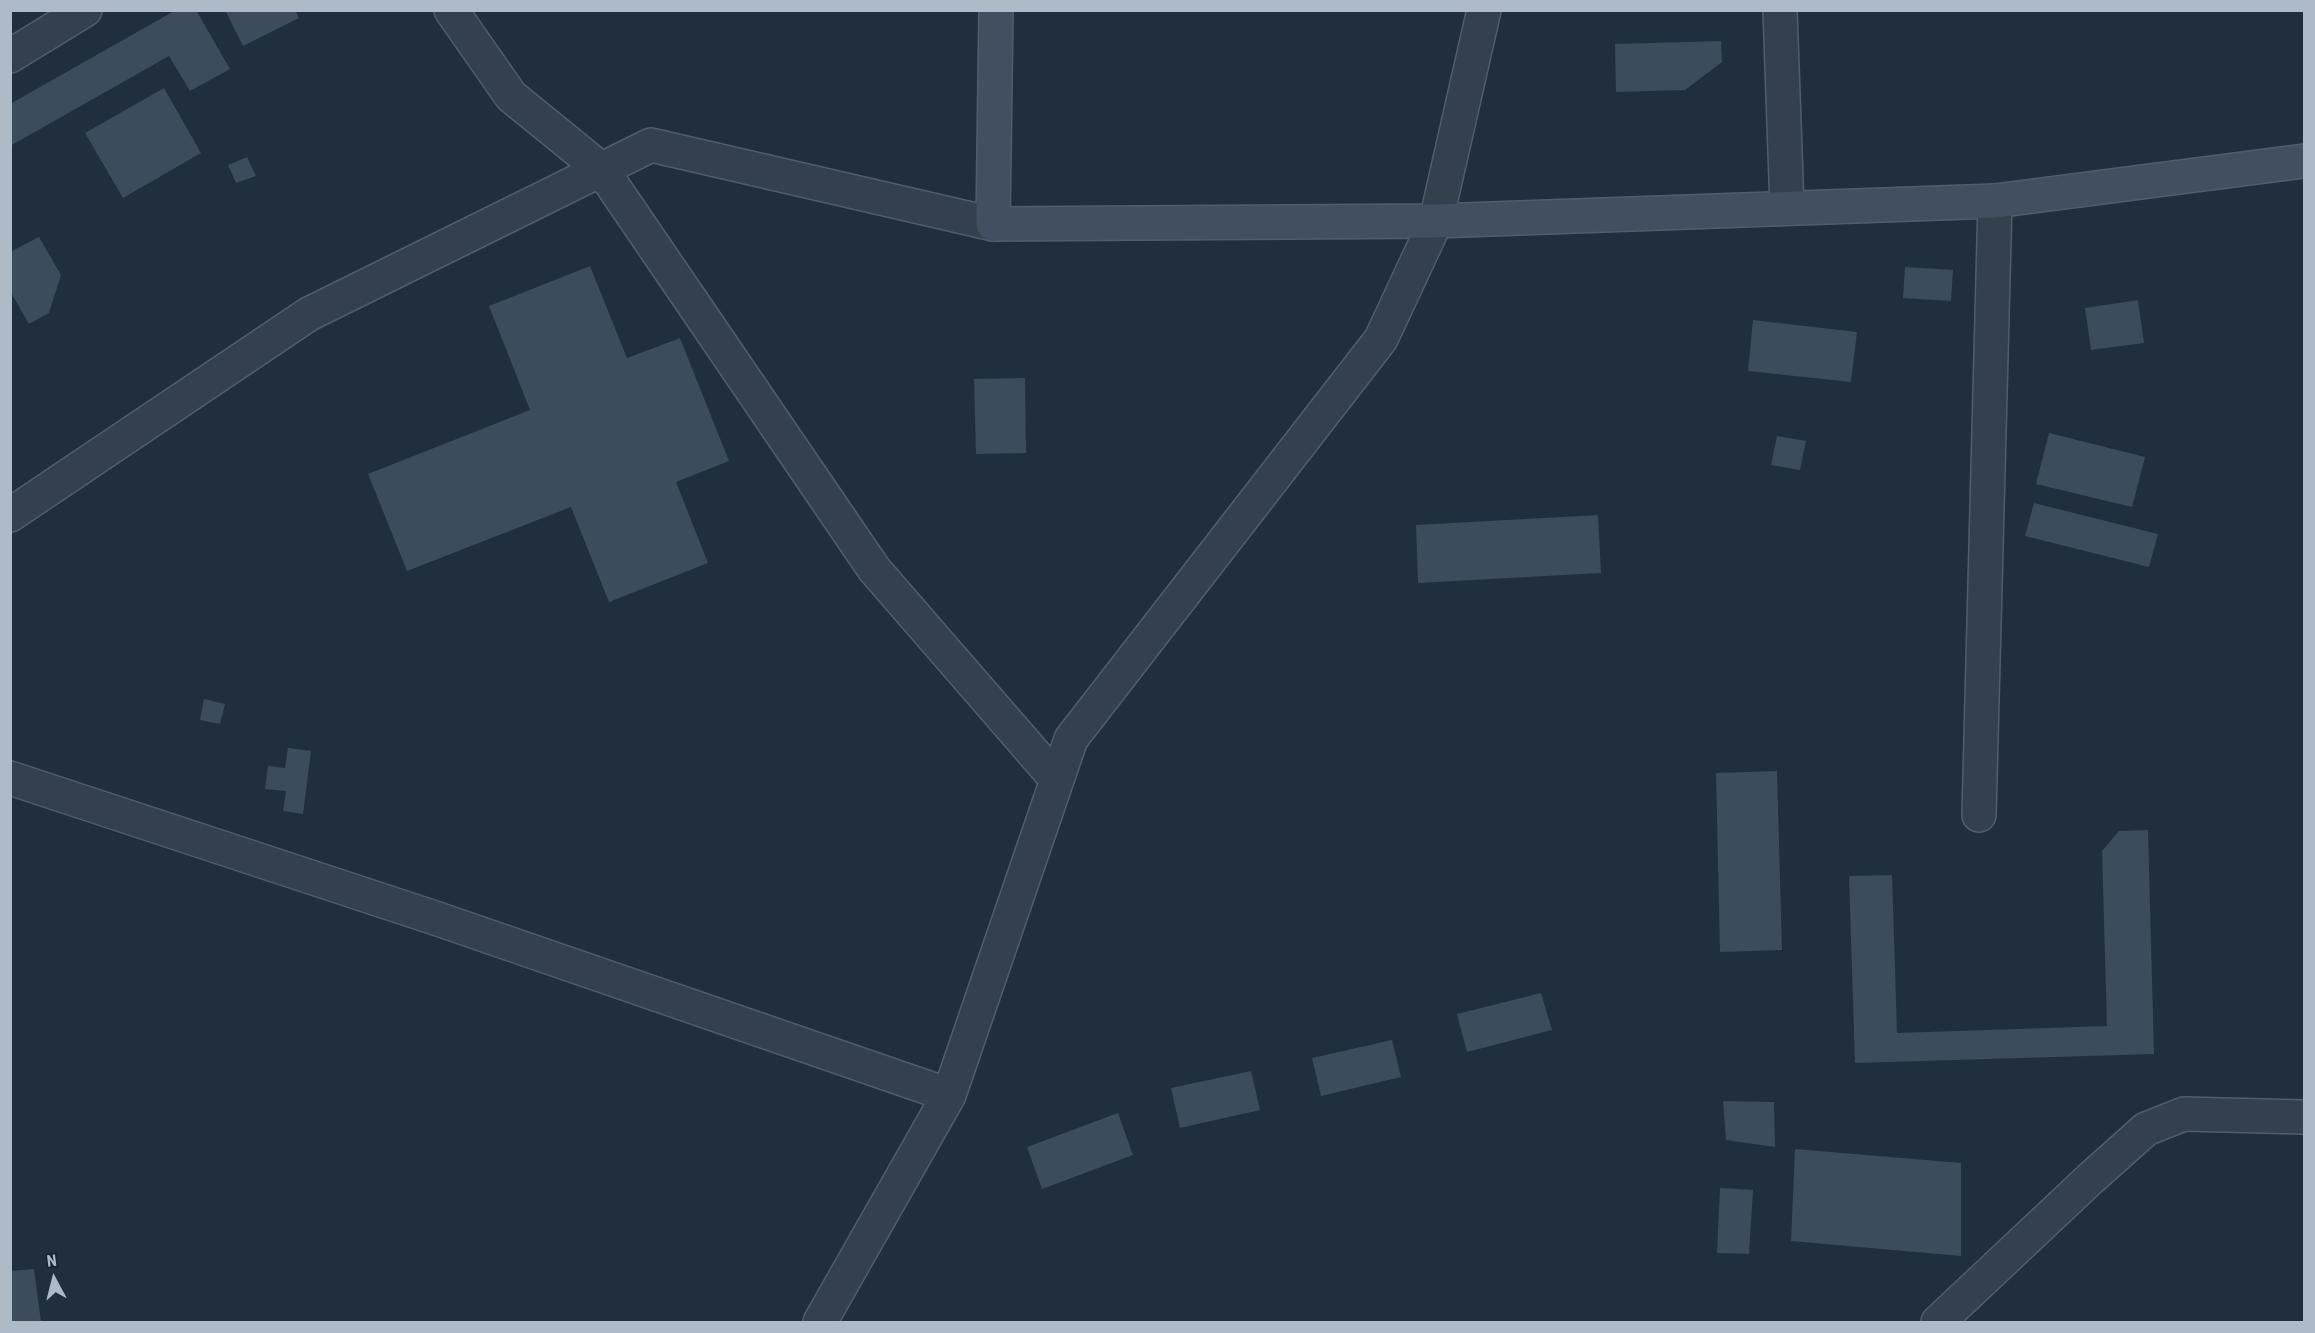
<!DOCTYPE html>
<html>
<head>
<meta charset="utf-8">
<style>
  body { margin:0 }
  #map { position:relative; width:2315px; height:1333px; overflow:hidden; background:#202e3d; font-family:"Roboto Condensed",sans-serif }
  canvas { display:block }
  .frame { position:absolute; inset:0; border:12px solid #afbac9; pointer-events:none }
  .north { position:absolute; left:24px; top:1249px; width:60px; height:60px; -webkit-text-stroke:4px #1a2532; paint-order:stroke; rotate:353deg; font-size:16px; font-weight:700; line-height:24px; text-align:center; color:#afbac9 }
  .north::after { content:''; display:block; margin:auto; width:21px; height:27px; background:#afbac9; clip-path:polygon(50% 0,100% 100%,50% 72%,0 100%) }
</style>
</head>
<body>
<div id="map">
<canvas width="2315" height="1333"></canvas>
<div class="frame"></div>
<div class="north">N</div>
</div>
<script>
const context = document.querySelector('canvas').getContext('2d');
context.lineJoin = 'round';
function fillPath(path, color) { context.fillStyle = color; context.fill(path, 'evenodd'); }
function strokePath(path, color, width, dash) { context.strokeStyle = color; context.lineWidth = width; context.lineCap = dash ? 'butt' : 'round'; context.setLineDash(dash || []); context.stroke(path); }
const building = new Path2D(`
  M176,10H196L230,69L190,91L169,56L10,146V104Z
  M225,10H295L299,18L243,46Z
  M1721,41L1722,62L1685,90L1616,92L1615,44Z
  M164,88L201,153L123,198L85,133Z
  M247,157L256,176L236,183L228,165Z
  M39,237L61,275L49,313L29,324L10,291V252Z
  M590,266L627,358L680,338L729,461L676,482L708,563L609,602L571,507L407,571L368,474L530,410L489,306Z
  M1905,267L1953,270L1951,301L1903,298Z
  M2138,300L2144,343L2091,350L2085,308Z
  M1753,320L1857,332L1851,382L1748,371Z
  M1025,378L1026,453L976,454L974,379Z
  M2049,433L2145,457L2132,507L2036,484Z
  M1777,436L1806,441L1800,470L1771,465Z
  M2034,503L2158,534L2149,567L2025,536Z
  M1598,515L1601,573L1418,583L1416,525Z
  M204,699L225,704L220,724L200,720Z
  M288,748L311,751L303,814L283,811L286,791L265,789L268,766L285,768Z
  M1777,771L1782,950L1720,952L1716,773Z
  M2148,830L2154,1054L1855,1063L1849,876L1892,875L1897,1033L2107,1026L2102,851L2119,831Z
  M1541,993L1552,1030L1467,1052L1457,1014Z
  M1392,1040L1401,1077L1321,1096L1312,1058Z
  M1251,1071L1260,1110L1180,1128L1171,1088Z
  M1723,1101L1774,1102L1775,1147L1726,1140Z
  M1118,1113L1133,1155L1042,1189L1027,1147Z
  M1795,1149L1961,1163V1256L1791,1241Z
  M1720,1188L1753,1190L1749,1254L1717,1253Z
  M34,1269L41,1322H10V1271Z`);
const street = new Path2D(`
  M451,10L511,96L602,170L874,569L1057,780
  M1780,10L1787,208
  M10,56L85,10
  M10,515L309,314L651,145L993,224
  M10,778L435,918L949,1095
  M1979,815L1995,201
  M820,1322L949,1095L1071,739L1381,339L1436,221L1484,10
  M1938,1322L2090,1179L2146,1129L2184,1114L2304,1117`);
const secondary = new Path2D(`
  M996,10L993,224L1436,221L1995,201L2304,161`);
fillPath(building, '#3c4c5d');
strokePath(street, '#525d6b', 36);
strokePath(secondary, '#525d6b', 36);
strokePath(street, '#34404d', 33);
strokePath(secondary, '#424f61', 33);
</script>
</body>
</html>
